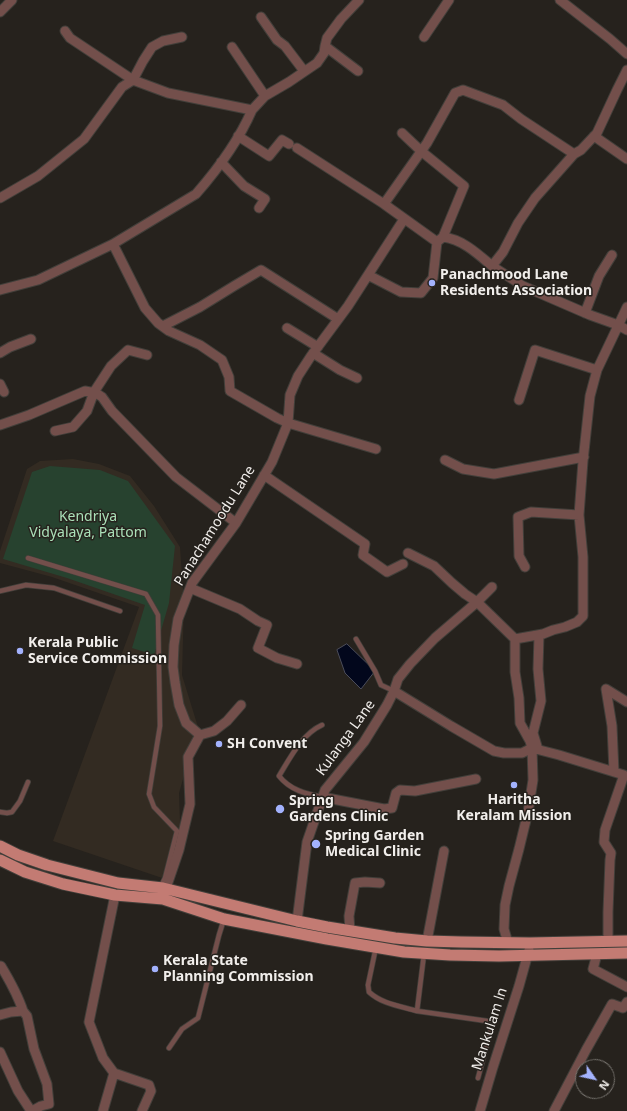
<!DOCTYPE html>
<html>
<head>
<meta charset="utf-8">
<style>
  body { margin:0 }
  #map { position:relative; width:627px; height:1111px; overflow:hidden; background:#26221d; font-family:"Noto Sans",sans-serif }
  canvas { display:block }
  .north { position:absolute; left:575px; top:1059px; width:40px; height:40px; box-sizing:border-box; background:#26221d; border:1px solid #77746f; border-radius:50%; rotate:124deg; font-size:11px; font-weight:700; line-height:16px; text-align:center; color:#f1eeeb }
  .north::after { content:''; display:block; margin:auto; width:14px; height:18px; background:#a3b2fd; clip-path:polygon(50% 0,100% 100%,50% 72%,0 100%) }
</style>
</head>
<body>
<div id="map">
<canvas width="627" height="1111"></canvas>
<div class="north">N</div>
</div>
<script>
const context = document.querySelector('canvas').getContext('2d');
context.lineJoin = 'round';
function fillPath(path, color) { context.fillStyle = color; context.fill(path, 'evenodd'); }
function strokePath(path, color, width, dash) { context.strokeStyle = color; context.lineWidth = width; context.lineCap = dash ? 'butt' : 'round'; context.setLineDash(dash || []); context.stroke(path); }
function label(font, color, halo, rows, align = 'center') {
  context.font = font + ' "Noto Sans",sans-serif'; context.lineWidth = 3; context.setLineDash([]); context.textBaseline = 'middle'; context.strokeStyle = halo; context.fillStyle = color; for (const [text, x, y, turn = 0] of rows) {
    context.save(); context.translate(x, y); context.rotate((+turn || 0) * Math.PI / 180); context.textAlign = isNaN(turn) ? turn : align; if (halo) context.strokeText(text, 0, 0); context.fillText(text, 0, 0); context.restore();
  }
}
const built = new Path2D(`
  M73,459L99,464L130,476L154,506L180,547L184,604L182,675L198,727L179,793L181,852L171,881L53,841L139,607L52,577L0,563V551L27,469L40,461Z`);
const green = new Path2D(`
  M50,466L100,470L128,481L175,546L169,603L154,655L132,648L145,605L67,578L3,559L32,472Z`);
const water = new Path2D(`
  M347,644L375,671L361,689L345,673L337,650Z`);
const service = new Path2D(`
  M28,558L146,594L158,615L160,726L149,794L154,807L177,831L165,878L161,886
  M0,591L26,585L54,588L120,611
  M356,639L375,671L381,685L394,691
  M322,725C302,734 290,758 279,776C290,790 306,794 322,797
  M0,812L7,813L12,812L20,801L28,782
  M376,947L368,985L369,992C382,1004 400,1006 417,1011L424,954
  M417,1011L487,1021L491,1029L478,1078
  M169,1048L182,1029L198,1018L219,935L224,919`);
const minor = new Path2D(`
  M560,0L610,39L627,54
  M0,12L12,0
  M261,17L277,40L285,46L304,71
  M424,37L449,0
  M325,46L358,71
  M232,47L265,96
  M627,70L617,90L597,133L581,150L574,154L535,198L518,223L503,252L492,266L523,286L590,315L618,325L627,330
  M252,110L265,96L289,82L317,63L324,53L325,46L327,38L341,19L359,0
  M402,133L421,151L464,186L443,237
  M238,136L269,156L282,140L289,144
  M594,136L627,159
  M297,148L384,204L437,242
  M221,162L244,186L265,199L259,208
  M0,198L38,176L84,139L122,87L133,80L143,61L152,47L163,41L182,37
  M384,204L427,143L455,93L463,90L503,105L521,119L574,154
  M404,219L368,275L401,292L421,293L433,278L437,242L443,237C462,239 478,254 492,266
  M113,244L145,308L158,323L169,331L200,345L222,360L229,377L230,391L277,418L288,423L376,449
  M0,290L38,280L113,244L196,194C217,170 239,140 252,110L168,93L133,80L70,38L65,31
  M585,313L599,276L612,255
  M163,326L200,307L234,286L261,270L338,319
  M287,328L318,347
  M0,353L10,347L31,339
  M313,353L340,370L357,378
  M0,384L4,392
  M519,400L535,350L597,370
  M0,425L29,415L85,391L96,393L102,397L112,411L176,477L236,523
  M55,431L73,427L87,411L94,392L111,366L128,350L147,355
  M445,460L463,469L494,474L584,457
  M264,475L365,544L363,555L387,572L403,564
  M525,567L519,556L518,517L531,512L579,515L583,461L590,396L597,370L627,307
  M190,588L240,609L258,621L267,625L258,648L277,658L297,664
  M515,639L543,634L553,630L565,627L577,622L583,616V557L579,515
  M394,691L451,726L494,751L504,753H522L532,748L530,741L520,723L519,698L515,672V639L477,602L465,594L452,583L434,566L408,553
  M200,735L214,731L227,721L241,705
  M537,746L533,733L541,701L538,669L539,635
  M614,772L612,726L606,689L627,702
  M322,797L384,809L392,808L396,793L400,790L415,791L476,779
  M164,894L179,850L190,804L188,757L200,735L186,723L179,705L175,682L173,667L174,645L178,619L192,583L236,523L272,462L288,423L290,395L298,376L311,356L348,306L368,275
  M115,895L89,1022L103,1058L114,1073L149,1085L151,1091L142,1111
  M297,921L307,842L325,790L364,742L387,705L394,691L398,679L410,664L435,638L477,602L492,587
  M350,931L349,916L355,883L365,882L380,883
  M427,941L444,851
  M508,943L504,929L505,905L509,886L519,849L528,812L533,780L532,748L559,755L624,775L605,830L604,842L611,853L610,860L608,912V941
  M597,954L593,969L627,987
  M23,1011L27,1016L34,1049L47,1084L49,1104L41,1106L32,1111
  M0,1015L11,1012L23,1011C18,995 10,981 1,966
  M0,1052L18,1091L31,1111
  M103,1111L114,1073
  M480,1111L493,1067L519,986L529,950
  M554,1111L586,1050L612,1004L623,1008L627,1002`);
const primary = new Path2D(`
  M0,846L18,855L47,865L118,883L163,888L297,921L327,927L395,938L427,941L461,942L530,943L627,941
  M0,860L25,872L63,884L115,895L163,899L224,919L327,939L404,952L450,955L499,956L627,953`);
const markers = [
  [432,283,4,"#a3b2fd"],
  [20,651,4,"#a3b2fd"],
  [219,744,4,"#a3b2fd"],
  [514,785,4,"#a3b2fd"],
  [280,809,5,"#a3b2fd"],
  [316,844,5,"#a3b2fd"],
  [155,969,4,"#a3b2fd"]
];
const poiNames = [
  ["Panachmood Lane",440,275],
  ["Residents Association",440,291],
  ["Kerala Public",28,643],
  ["Service Commission",28,659],
  ["SH Convent",227,744],
  ["Haritha",514,800,"center"],
  ["Keralam Mission",514,816,"center"],
  ["Spring",289,801],
  ["Gardens Clinic",289,817],
  ["Spring Garden",325,836],
  ["Medical Clinic",325,852],
  ["Kerala State",163,961],
  ["Planning Commission",163,977]
];
const parkNames = [
  ["Kendriya",88,517],
  ["Vidyalaya, Pattom",88,533]
];
const streetNames = [
  ["Panachamoodu Lane",215,526,-58],
  ["Kulanga Lane",346,738,-54],
  ["Mankulam ln",490,1029,-72]
];
fillPath(built, '#332b22');
fillPath(green, '#27422f');
fillPath(water, '#02071c');
strokePath(water, '#4a4c5a', 1);
strokePath(service, '#423f3a', 6);
strokePath(minor, '#423f3a', 11);
strokePath(primary, '#423f3a', 13);
strokePath(service, '#734f4b', 4.5);
strokePath(minor, '#734f4b', 9);
strokePath(primary, '#c37b73', 11);
for (const [x, y, r, color] of markers) { const dot = new Path2D(); dot.arc(x, y, r, 0, 2 * Math.PI); context.fillStyle = color; context.fill(dot); strokePath(dot, '#26221d', 1.5); }
label('bold 14px', '#f1eeeb', '#26221d', poiNames, 'left');
label('14px', '#aae0b8', '#26221d', parkNames);
label('14px', '#f1eeeb', '#26221d', streetNames);
</script>
</body>
</html>
